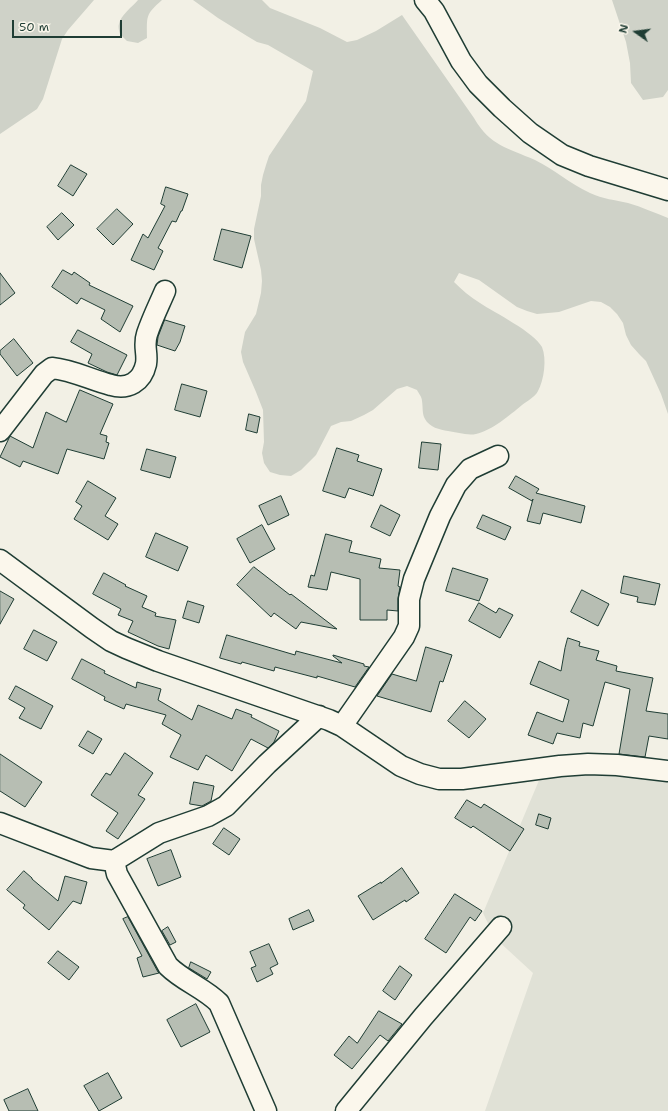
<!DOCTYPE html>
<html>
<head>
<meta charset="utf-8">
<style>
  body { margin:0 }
  #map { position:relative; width:668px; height:1111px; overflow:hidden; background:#f2f0e5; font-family:"Shantell Sans",sans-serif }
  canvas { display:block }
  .north { position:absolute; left:616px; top:12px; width:40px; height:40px; -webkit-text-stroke:3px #fbf7ec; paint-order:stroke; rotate:284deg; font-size:11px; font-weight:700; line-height:16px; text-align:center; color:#1f3d34 }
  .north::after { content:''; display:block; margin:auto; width:14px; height:18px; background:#1f3d34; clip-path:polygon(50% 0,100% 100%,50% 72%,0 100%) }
  .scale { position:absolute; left:12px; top:20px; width:110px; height:18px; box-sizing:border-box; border:2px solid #1f3d34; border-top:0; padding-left:5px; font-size:12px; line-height:14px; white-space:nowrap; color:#1f3d34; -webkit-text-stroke:3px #fbf7ec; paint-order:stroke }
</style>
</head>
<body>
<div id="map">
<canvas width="668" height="1111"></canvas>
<div class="north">N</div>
<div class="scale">50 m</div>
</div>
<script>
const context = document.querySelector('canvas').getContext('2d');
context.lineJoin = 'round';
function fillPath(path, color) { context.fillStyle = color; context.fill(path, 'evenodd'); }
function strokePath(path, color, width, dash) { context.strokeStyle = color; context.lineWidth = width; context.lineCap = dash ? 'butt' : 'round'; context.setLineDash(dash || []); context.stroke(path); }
const built = new Path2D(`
  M589,773L668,782V1111H485L533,973L495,938L483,913L540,778Z`);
const green = new Path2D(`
  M0,0H94L68,30L62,39L43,99L37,109L0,134Z
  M138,0H162C145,15 147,16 147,38L138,43L127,41L120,34C119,31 118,26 119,24C120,16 133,6 138,0Z
  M193,0H262L270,8L320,28L347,42L357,40L376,31L402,15L474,118C490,146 508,148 535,160C554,169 570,184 590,193C603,199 615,200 628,203C642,207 655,213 668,218V414L661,394L646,361L639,354L631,345L626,335L623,323L617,314L610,307L601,302L591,301L559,312L537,314L527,311L517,307L479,280L459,273L454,282C462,290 470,297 480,303C495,313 534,332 542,347C547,359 544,380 538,391C535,397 527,401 522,405C510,415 491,431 476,434C467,436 457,432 448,431C440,430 429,427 425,419C422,414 423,407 422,401C422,397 419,394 417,390L407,386L397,389L373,410L364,415L351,421L341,422L331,426L316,455L301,470L291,476L280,475L270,472L264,463L262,453L264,442L263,410L256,392L243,362L241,352L245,332L256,314L261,293L262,281L261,270L254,239V229L261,196V185L263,175L266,165L269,156L306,101L313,71L268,45L257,42L247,36L218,18Z
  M612,0H668V90L663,97L643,100L631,83L630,63L626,42Z`);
const building = new Path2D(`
  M71,165L87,174L73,196L58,186Z
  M166,187L188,194L182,211H181L176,222L172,221L158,248L163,251L154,270L131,260L143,234L148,238L165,206L161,204Z
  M117,209L133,224L113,245L97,229Z
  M62,213L74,225L58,240L47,227Z
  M222,229L251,236L242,268L214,260Z
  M63,270L72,275L74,272L90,283L89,285L133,306L120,332L101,319L105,310L81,298L77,304L52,287Z
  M0,273L15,293L0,305Z
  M165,320L185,326L180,342L175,351L157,345L158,337Z
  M78,330L127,355L117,375L107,372L88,363L92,354L71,342Z
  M14,339L33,363L17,376L0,354V351Z
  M182,384L207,391L200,417L175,410Z
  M80,390L113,404L100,434L107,436L106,442L109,443L104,459L67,449L58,474L23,461L20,467L0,457L10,436L33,448L46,412L66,422Z
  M249,414L260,417L257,433L246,430Z
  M422,442L441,444L438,470L419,468Z
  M337,448L359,455L357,461L382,469L373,496L349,488L345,498L323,491Z
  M147,449L176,457L170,478L141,470Z
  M516,476L539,489L536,493L585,506L581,523L543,513L540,524L527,521L533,499L532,501L509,488Z
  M88,481L116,498L105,516L118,524L108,540L74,519L82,506L76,502Z
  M281,496L289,515L268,525L259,506Z
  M381,505L400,515L390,536L371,527Z
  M483,515L511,527L505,540L477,528Z
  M262,525L275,549L250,563L237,539Z
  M156,533L188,547L178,571L146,557Z
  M326,534L352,541L349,552L381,559L379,568L400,570L398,586L400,587L398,599V611L387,610V620H360V579L331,572L327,590L308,587L311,575L314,576Z
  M254,567L290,595L291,594L337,629L301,622L296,629L274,613L271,617L237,585Z
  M453,568L488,579L479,601L446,591Z
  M104,573L126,585L125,586L147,596L142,607L156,613L155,616L176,620L169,649L158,646L128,632L133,621L118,615L121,609L93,594Z
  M624,576L660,584L655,605L637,602L638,597L621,593Z
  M582,590L609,604L598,626L571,612Z
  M0,591L14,599L0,624Z
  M188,601L204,606L199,623L183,618Z
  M479,603L496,613L499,608L513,615L500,638L469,621Z
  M34,630L57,642L47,661L24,649Z
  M227,635L295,655L296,651L342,663L333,656V655L364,664V666L369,667L355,687L317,676V678L275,667L274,671L242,662L241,664L220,658Z
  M568,638L580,642L579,646L599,651L596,660L617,666L616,671L653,678L646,711L668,714V739L649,736L645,757L619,754L630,689L605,682L593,726L583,723L580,738L557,733L553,744L528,735L537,712L563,722L569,700L530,684L539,661L561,671L565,648Z
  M426,647L452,655L443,682L440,681L431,712L377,696L392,674L416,681Z
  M82,659L105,671L104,673L136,688L137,682L161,689L158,700L192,720L198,705L232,719L236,709L252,715L251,717L279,731L274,742L268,748L251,739L232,771L206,755L198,770L170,757L181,735L162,724L166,715L126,704L124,709L104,700L105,697L72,679Z
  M16,686L53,706L41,729L19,718L25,708L9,699Z
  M465,701L486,719L469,738L448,721Z
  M88,731L102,739L93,754L79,746Z
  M125,753L153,773L138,795L145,799L118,839L106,831L118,813L91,795L106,773L110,775Z
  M0,754L42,782L25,807L0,791Z
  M194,782L214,786L211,801L202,806L190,804Z
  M467,800L481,808L484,804L524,829L510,851L473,826L471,828L455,818Z
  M539,814L551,818L548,829L536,825Z
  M224,828L240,839L229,855L213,844Z
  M171,850L181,877L158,886L147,859Z
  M402,868L419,893L406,902L405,900L373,920L358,896L381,882V883Z
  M24,871L32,878V879L58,901L65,876L87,882L81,904L73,901L49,930L23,908L25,905L7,890Z
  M455,894L482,911L475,921L470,917L446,953L425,939Z
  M309,910L314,921L293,930L289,919Z
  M128,917L158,972L159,973L143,977L137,958L142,956L123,919Z
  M168,927L176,942L170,945L162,931Z
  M269,944L278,964L270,968L273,974L257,982L251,968L256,966L250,952Z
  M58,951L79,967L69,980L48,963Z
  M191,962L211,972L207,979L189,968Z
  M400,966L412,975L395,1000L383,991Z
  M196,1004L210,1032L181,1047L167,1020Z
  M379,1011L402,1024L388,1041L380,1035L352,1069L334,1055L349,1036L357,1043Z
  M108,1073L122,1098L99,1111L84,1086Z
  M28,1089L38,1111H9L4,1100Z`);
const minor = new Path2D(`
  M425,0L434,11L461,61L478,84L502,108L530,133L562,155L589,166L668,190
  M0,431L44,374L52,368C73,370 91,380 111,385C128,390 142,382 146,364C148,353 143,346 147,334C152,319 159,305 165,291
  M0,560L92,628L111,641L126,648L158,661L329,720L342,726L401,766L420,774L439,779H462L560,766L588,764L617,765L668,771
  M342,726L404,637L409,626V599L414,579L440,516L456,485L470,469L498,456
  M0,823L91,858L114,861L159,833L208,816L226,806L267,764L319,716
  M114,861L117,874L168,966C183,981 204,988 219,1003L266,1111
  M346,1111L423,1017L501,927`);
fillPath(built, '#e0e1d6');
fillPath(green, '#cfd2c8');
fillPath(building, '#b7beb3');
strokePath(building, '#1f3d34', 1);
strokePath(minor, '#1f3d34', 23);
strokePath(minor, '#fbf7ec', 20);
</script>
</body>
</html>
